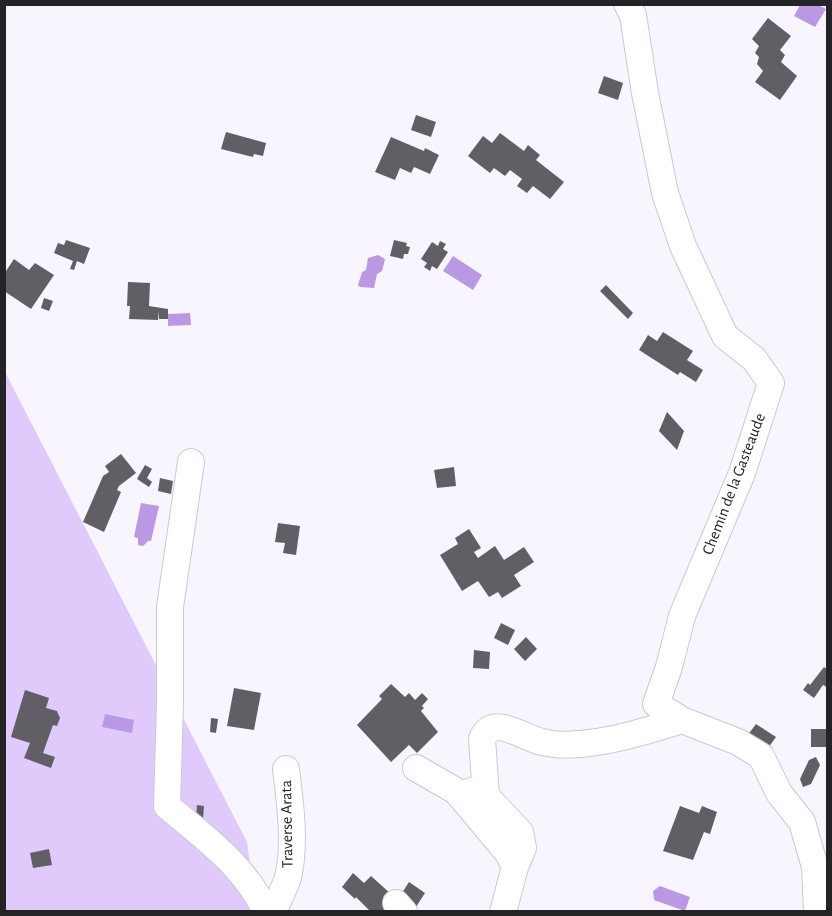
<!DOCTYPE html>
<html>
<head>
<meta charset="utf-8">
<style>
  body { margin:0 }
  #map { position:relative; width:832px; height:916px; overflow:hidden; background:#f9f5fe; font-family:"Alegreya Sans",sans-serif }
  canvas { display:block }
  .frame { position:absolute; inset:0; border:6px solid #242326; pointer-events:none }
</style>
</head>
<body>
<div id="map">
<canvas width="832" height="916"></canvas>
<div class="frame"></div>
</div>
<script>
const context = document.querySelector('canvas').getContext('2d');
context.lineJoin = 'round';
function fillPath(path, color) { context.fillStyle = color; context.fill(path, 'evenodd'); }
function strokePath(path, color, width, dash) { context.strokeStyle = color; context.lineWidth = width; context.lineCap = dash ? 'butt' : 'round'; context.setLineDash(dash || []); context.stroke(path); }
function label(font, color, halo, rows, align = 'center') {
  context.font = font + ' "Alegreya Sans",sans-serif'; context.lineWidth = 6; context.setLineDash([]); context.textBaseline = 'middle'; context.strokeStyle = halo; context.fillStyle = color; for (const [text, x, y, turn = 0] of rows) {
    context.save(); context.translate(x, y); context.rotate((+turn || 0) * Math.PI / 180); context.textAlign = isNaN(turn) ? turn : align; if (halo) context.strokeText(text, 0, 0); context.fillText(text, 0, 0); context.restore();
  }
}
const green = new Path2D(`
  M4,370L247,842L256,911H5Z`);
const water = new Path2D(`
  M800,5H818L826,9L815,27L794,16Z
  M378,255L385,259L382,271L377,274L374,288L360,287L358,285L362,272L366,270L368,258Z
  M453,256L482,275L473,290L443,271Z
  M190,313L191,325L168,326V314Z
  M141,503L159,506L151,541H148L143,546L138,545V538L134,537Z
  M105,714L134,720L132,733L102,727Z
  M660,886L690,897L685,911L654,900L653,891Z`);
const building = new Path2D(`
  M768,18L791,36L780,50L785,55L781,62L797,76L780,100L755,82L763,71L757,64L759,57L755,53L759,46L752,39Z
  M604,76L623,83L618,100L598,93Z
  M416,115L436,122L431,137L411,130Z
  M226,132L266,143L263,156L254,154L253,157L221,149Z
  M500,133L524,151L528,145L540,155L536,160L564,182L550,199L533,186L527,193L517,186L522,179L510,170L505,176L494,168L490,173L468,156L483,136L492,143Z
  M391,137L424,151L425,148L439,155L430,174L414,167L411,173L400,168L395,180L375,172Z
  M66,240L90,248L84,264L77,261L74,270L70,269L73,261L54,253L58,243L64,245Z
  M394,240L407,243L406,246L410,247L408,254H404L403,259L390,256Z
  M440,241L446,244L443,249L448,252L437,269L432,266L430,271L424,267L427,263L421,259L432,242L438,246Z
  M14,259L29,270L35,263L54,275L31,309L4,291V274Z
  M128,282L150,283L149,306L168,309V319H159L158,311V320L129,319L130,306H127Z
  M606,285L633,313L628,319L600,291Z
  M44,298L53,301L49,311L41,308Z
  M663,332L693,351L687,360L703,370L696,382L680,372L678,375L639,350L648,335L657,341Z
  M667,412L684,431L677,450L659,431Z
  M121,454L136,473L119,486L117,490L121,492L104,532L83,522L103,476L109,472L105,466Z
  M145,465L152,469L147,478L152,482L149,487L137,479Z
  M454,467L456,486L437,488L434,470Z
  M160,478L173,481L171,494L158,491Z
  M278,523L300,526L296,555L283,553L285,543L275,542Z
  M469,529L481,548L474,552L478,558L495,546L504,560L524,547L534,562L514,575L521,586L502,598L498,592L489,597L478,581L462,591L440,555L458,544L455,538Z
  M501,623L515,630L508,645L494,638Z
  M526,637L537,649L525,661L514,649Z
  M474,650L490,652L489,669L473,668Z
  M824,667L828,670V688L823,685L814,698L803,690L808,683L810,685Z
  M391,684L405,697L409,693L415,700L422,693L428,699L422,706L424,708L421,711L438,732L417,753L409,745L391,762L357,725L382,699L379,696Z
  M234,688L261,693L254,730L227,726Z
  M25,690L49,698L46,708L57,711L60,718L57,726L53,725L43,753L55,757L51,768L24,758L30,743L11,737Z
  M211,718L218,719L216,733L210,732Z
  M756,724L776,737L766,751L747,736Z
  M811,729H828V747H811Z
  M816,757L820,765L811,784L803,787L800,779L809,760Z
  M197,805L204,806L203,819H196Z
  M680,806L699,813L702,806L717,812L710,834L704,832L693,860L663,851Z
  M49,849L52,865L33,868L30,853Z
  M353,873L364,883L371,876L391,894L396,912H371L356,897L355,899L342,887Z
  M409,882L425,893L416,907L400,896Z`);
const minor = new Path2D(`
  M627,4L633,15L645,93L665,193L683,246L725,336L754,359L771,383L742,473L682,616L669,667L656,704L682,720L738,742L761,756L779,793L802,822L815,867L817,912
  M191,462L170,607V704L167,806C205,838 245,866 266,912
  M416,768L456,791L508,853L515,867L503,912
  M471,791L486,796L520,832L523,848L515,867
  M486,796L482,739C493,713 523,738 542,742C581,752 644,732 682,720
  M396,903L404,912
  M273,912C278,900 285,888 288,877C296,845 290,801 286,769`);
const streetNames = [
  ["Chemin de la Gasteaude",734,484,-69],
  ["Traverse Arata",287,824,-91]
];
fillPath(green, '#e0cafb');
fillPath(water, '#bb98e3');
fillPath(building, '#615e66');
strokePath(minor, '#ccc8d1', 28);
strokePath(minor, '#fff', 26);
label('16px', '#242326', '#fff', streetNames);
</script>
</body>
</html>
